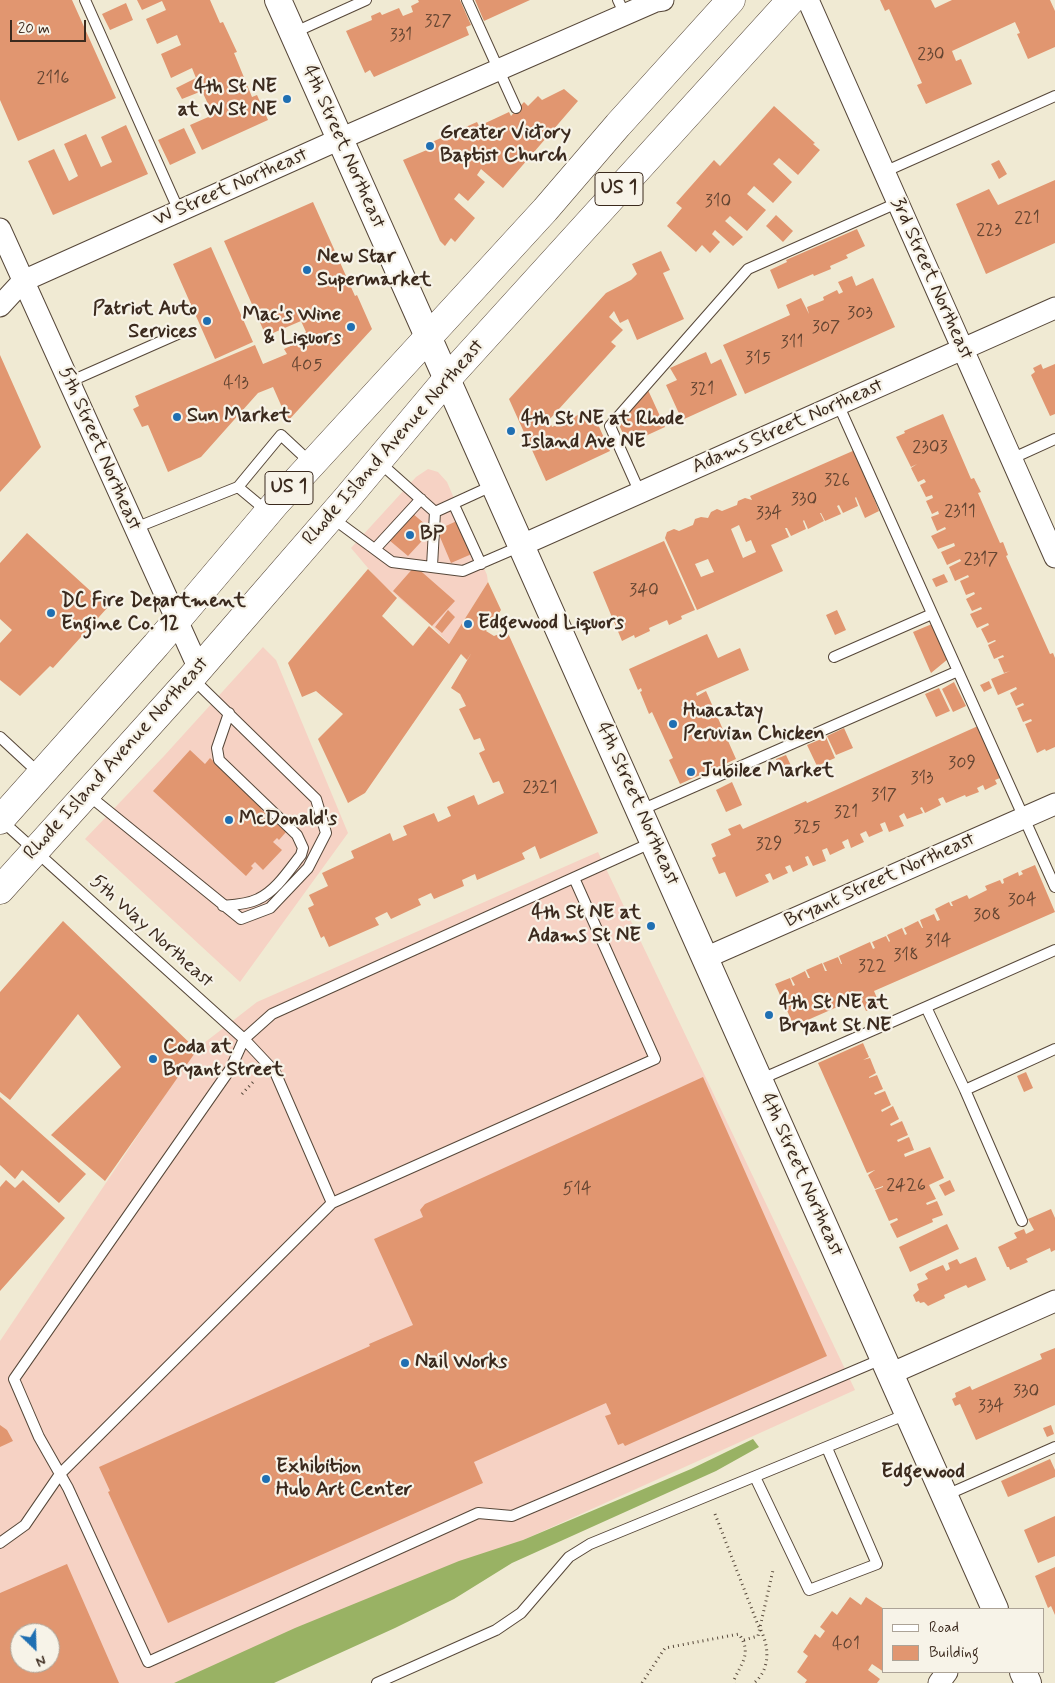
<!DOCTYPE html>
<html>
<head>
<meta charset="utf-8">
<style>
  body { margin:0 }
  #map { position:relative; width:1055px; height:1683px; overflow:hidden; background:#f0ead3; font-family:Mynerve,sans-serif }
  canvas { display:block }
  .legend { position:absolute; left:882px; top:1608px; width:162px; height:65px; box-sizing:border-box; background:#f7f3e8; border:1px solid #aca397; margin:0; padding:6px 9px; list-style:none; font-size:15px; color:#3b2a1e }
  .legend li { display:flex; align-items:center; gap:10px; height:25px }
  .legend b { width:25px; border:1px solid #aca397 }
  .north { position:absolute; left:10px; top:1623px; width:50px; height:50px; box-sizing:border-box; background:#f7f3e8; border:1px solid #aca397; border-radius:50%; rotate:156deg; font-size:14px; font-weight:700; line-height:20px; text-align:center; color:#3b2a1e }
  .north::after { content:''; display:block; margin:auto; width:18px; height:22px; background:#1f6fb2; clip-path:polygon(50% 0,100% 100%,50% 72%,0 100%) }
  .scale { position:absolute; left:10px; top:20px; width:76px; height:22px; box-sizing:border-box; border:2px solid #3b2a1e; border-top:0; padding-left:6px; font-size:15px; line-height:18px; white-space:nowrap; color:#3b2a1e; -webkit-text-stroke:4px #f7f3e8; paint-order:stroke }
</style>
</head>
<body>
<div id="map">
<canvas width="1055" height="1683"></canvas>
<ul class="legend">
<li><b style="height:6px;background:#fff"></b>Road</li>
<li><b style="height:14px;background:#e19670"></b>Building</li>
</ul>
<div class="north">N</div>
<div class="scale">20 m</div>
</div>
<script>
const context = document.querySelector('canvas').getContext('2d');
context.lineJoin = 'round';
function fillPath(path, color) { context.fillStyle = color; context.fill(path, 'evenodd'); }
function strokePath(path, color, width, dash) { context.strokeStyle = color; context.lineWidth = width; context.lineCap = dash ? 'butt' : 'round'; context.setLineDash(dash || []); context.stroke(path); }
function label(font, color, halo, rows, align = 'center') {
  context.font = font + ' Mynerve,sans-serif'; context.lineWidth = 4.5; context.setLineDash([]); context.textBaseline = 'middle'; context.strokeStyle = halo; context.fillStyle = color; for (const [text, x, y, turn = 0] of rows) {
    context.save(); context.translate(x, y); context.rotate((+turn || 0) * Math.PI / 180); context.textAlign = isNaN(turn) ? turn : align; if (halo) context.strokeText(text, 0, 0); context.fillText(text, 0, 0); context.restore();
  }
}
const built = new Path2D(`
  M428,469L438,472L447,482L487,575L488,582L449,644L432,626L379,581L351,548L416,477Z
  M263,647L276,660L348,833L240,982L85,839L164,756Z
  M598,852L855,1390L207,1683H0V1341L195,1050L257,1002ZM20,1633H50V1663H20Z`);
const forest = new Path2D(`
  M753,1439L759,1447L716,1471L512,1563L454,1599L395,1628L274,1683H174L295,1628L459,1561L523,1540L691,1469Z`);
const building = new Path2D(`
  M0,0H72L116,98L18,141L0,100Z
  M137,0H210L220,23L223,22L237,52L234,53L252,97L257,95L268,120L202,150L190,125L213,115L202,91L182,99L176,88L196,78L192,68L171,78L161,54L181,45L177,35L157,44L146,19L166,10L162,1L142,10Z
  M418,0H460L471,25L466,27L469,35L374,77L370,70L365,73L346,31L372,20L371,16L380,12L382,15L399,8L403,16L413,12L411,6L419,2Z
  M475,0H530L484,21Z
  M880,0H931L935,8L952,0H1050L1055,11V47L1028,59L1017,34L1020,33L1015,22L952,51L956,61L961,59L972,84L926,104L917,85L922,83L889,9L885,11Z
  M126,3L133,20L110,30L102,14Z
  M564,89L578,101L503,188L481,169L477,175L485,182L468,201L459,193L454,199L475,218L455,242L451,238L445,246L440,241L403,160L434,147L432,142L477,122L479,126L509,112L511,116L524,102L528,106L538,96L542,100Z
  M774,106L815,143L813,144L820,150L798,175L779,158L773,164L792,182L773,203L754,186L747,194L766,210L747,231L730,216L725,221L743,237L733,246L715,230L712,234L720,242L710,253L702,245L696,252L667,226L682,208L676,203L714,160L720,166Z
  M126,125L148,174L53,215L28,161L54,149L69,181L78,176L64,144L86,134L101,167L112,162L101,137Z
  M184,128L196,153L170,165L158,140Z
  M999,160L1007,174L999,179L991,164Z
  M1055,180V243L986,274L956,204L989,189L998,205Z
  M313,202L355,296L357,295L372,329L288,421L273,387L258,393L201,457L168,472L148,425L142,427L133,409L139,406L135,396L255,345L263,364L287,354L284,349L297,343L295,337L306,332L301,321L266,336L224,241Z
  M776,215L793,231L783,242L766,226Z
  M857,229L865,246L846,255L848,258L830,266L831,269L814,276L813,274L778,289L770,270L787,262L786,260Z
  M211,247L253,342L215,359L173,264Z
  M661,251L670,270L663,273L684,319L637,340L628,319L620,323L614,311L609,317L623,330L611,342L616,346L549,420L552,427L591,409L610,451L546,481L509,399L606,293L631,280L637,274L632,264Z
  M852,276L856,286L873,278L895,327L745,394L723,345L790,315L786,305L801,298L809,314L807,307L824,300L823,297L837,290L839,294L843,292L838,282Z
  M706,352L711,364L721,359L737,395L682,420L666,385L677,380L670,368Z
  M0,355L41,447L0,492Z
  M1041,364L1043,369L1055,364V414L1050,416L1031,375L1035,372L1033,368Z
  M648,390L665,427L628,444L618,423Z
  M943,414L971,479L974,478L981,492L978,493L1000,543L1003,542L1008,555L1006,556L1050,654L1053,653L1055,658V747L1046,751L1045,749L1037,753L1025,724L1032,721L1031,719L1023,722L1017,708L1024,705L1023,703L1016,706L1010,693L1017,689L1016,687L998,695L991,679L1010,671L1004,673L998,659L1004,657L1003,655L994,659L988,645L996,641L995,640L988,643L981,629L989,625L988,623L977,628L970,614L982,609L981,607L972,611L966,599L975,594L974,592L966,595L960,581L969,577L968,575L955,581L949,567L961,561L960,559L947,565L941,552L955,546L954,543L938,549L931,536L946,529L945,527L937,531L931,517L939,514L938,511L932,514L926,501L933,498L932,495L926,497L920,485L926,482L924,479L918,482L911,468L917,464L911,467L896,437L905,433L904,431Z
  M855,450L873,490L871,491L879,511L865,518L856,497L855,498L858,506L843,513L839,505L837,506L841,514L825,521L821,513H820L824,521L808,529L804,520L803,521L806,529L791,536L787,528H785L789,537L771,545L783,571L697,610L665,538L667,532L674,529L679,531L693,525L695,519L701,517L708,518L711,512L717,509L722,511L737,505L738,501L745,498L752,500L750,496ZM739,525L746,542L751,540L756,552L743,558L731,529ZM708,559L714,572L701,577L695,564Z
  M412,513L432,530L408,556L389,540Z
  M459,520L474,553L451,563L437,530Z
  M27,533L108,607L53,668L50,666L20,696L0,680V643L12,630L0,619V563Z
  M664,541L695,610L681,616L682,619L669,625L667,620L649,628L650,631L635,638L634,635L622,641L593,572Z
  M415,566L455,601L432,626L393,591Z
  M368,569L397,598L382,616L413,646L429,626L449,644L488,582L501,610L486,631L494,636L507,631L598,833L540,859L535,846L522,853L525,859L477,880L475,874L462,880L464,886L434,899L431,893L418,899L421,905L391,919L387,912L375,918L379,925L329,947L324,936L321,938L308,908L314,905L309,895L328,886L322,873L354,858L351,851L390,833L393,841L407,835L403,826L434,813L438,822L451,816L447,807L474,795L478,805L504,793L499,781L493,783L479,753L485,750L480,738L474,740L459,709L466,706L460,694L451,688L472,652L467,660L461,654L365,793L348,803L318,739L343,714L316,691L302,697L288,663Z
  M944,574L948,582L936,587L932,579Z
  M448,610L455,617L442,633L435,627Z
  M837,610L846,630L835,635L826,615Z
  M932,624L948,659L931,673L913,632Z
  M707,634L718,658L740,648L749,670L696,693L697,696L706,691L736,759L680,784L669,760L673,758L663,736L652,712L649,714L640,692L642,691L641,688L638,690L629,669Z
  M989,681L992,688L984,692L980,685Z
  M954,682L966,706L953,712L942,689Z
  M939,688L950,711L936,717L925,694Z
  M978,726L1000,778L995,780L997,784L985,790L983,785L977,788L979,792L966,797L965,795L946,803L943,797L938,799L941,805L925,813L922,807L920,808L923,813L907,819L904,813L899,816L904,826L889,832L885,822L880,824L883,831L869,837L866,831L860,834L864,842L851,848L848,839L842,842L845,848L830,855L827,848L822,850L826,861L813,866L808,856L805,857L808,865L793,872L790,865L785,867L788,873L773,880L770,873L765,875L769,882L736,897L725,872L719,874L712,858L716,856L711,844L731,835L728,829L740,824L743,829L806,801L807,803Z
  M844,728L853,748L836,755L827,736Z
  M826,737L835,758L817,766L807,745Z
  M190,750L205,764L210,758L263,806L261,809L286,832L279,840L277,838L273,842L282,850L263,870L255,862L251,866L253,868L246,876L153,791Z
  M786,755L795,774L785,778L776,759Z
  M732,782L742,805L726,812L716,790Z
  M1035,865L1055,912L874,991L880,1005L866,1011L860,997L794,1026L775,984L790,978L793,986L795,985L791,978L805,971L808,978H810L806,970L822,963L825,971H827L823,963L838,957L841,964H842L839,956L870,942L873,949L875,948L872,942L886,936L889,942L890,941L887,935L902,928L905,935L907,934L904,928L918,921L922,928H923L920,920L934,914L937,921L940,920L935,909L949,902L951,906H953L951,902L967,895L969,899L987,890L985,886L1000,880L1002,884L1004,883L1003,879L1018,872L1019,876L1023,874L1021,871Z
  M63,921L197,1050L105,1181L51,1135L121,1067L78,1014L10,1100L0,1092V992Z
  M863,1043L869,1057L863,1060L870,1058L876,1073L869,1077V1078L877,1075L883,1089L874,1093L875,1095L885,1091L891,1105L881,1110L882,1112L893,1106L899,1119L890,1124L891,1126L902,1121L908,1135L897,1140L898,1142L909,1137L914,1150L904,1154L905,1157L930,1147L944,1178L929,1185L936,1199L926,1203L927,1205L937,1201L943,1215L932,1219L933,1222L897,1238L890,1224L898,1220L897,1218L889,1221L875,1190L883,1187V1186L875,1189L868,1175L875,1170L867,1173L818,1063Z
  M1026,1072L1033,1088L1024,1092L1017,1076Z
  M703,1077L827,1356L625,1446L623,1443L618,1445L605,1416L611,1414L606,1403L474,1462L483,1483L168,1623L108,1492L110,1491L99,1467L370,1346L369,1344L413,1325L374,1239L423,1217L420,1210L425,1204Z
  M0,1097L86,1174L59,1203L22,1170L15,1179L0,1165Z
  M6,1180L15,1188L23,1180L65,1218L0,1291V1187Z
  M950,1180L955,1191L945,1196L939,1185Z
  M1051,1209L1055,1218V1250L1051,1252L1050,1248L1026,1259L1028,1262L1010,1270L1009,1267H1007L998,1247L1017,1238L1014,1233L1024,1229L1026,1234L1034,1230L1028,1219Z
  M947,1224L959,1249L910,1272L899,1247Z
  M976,1257L986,1280L968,1288L966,1285L944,1295L945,1298L928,1306L924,1302L920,1303L919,1301L916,1302L913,1295L919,1290L917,1284L928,1279L925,1274L929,1271L943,1265L946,1271L950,1269L948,1263L957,1259L960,1264Z
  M1055,1348V1405L976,1440L960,1404L955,1406L952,1399L956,1397L955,1393L970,1386L972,1390L1042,1359L1040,1354Z
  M0,1425L7,1430L13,1441L0,1447Z
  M1051,1425L1054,1434L1047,1437L1043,1428Z
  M1050,1459L1055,1470V1477L1008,1497L1001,1481Z
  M1055,1516V1556L1038,1563L1024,1530Z
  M67,1564L119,1683H0V1593ZM20,1633H50V1663H20Z
  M1055,1567V1615L1051,1606L1048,1608L1035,1576Z
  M850,1597L861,1605L866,1597L884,1609V1672L872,1664L868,1670L880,1679L877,1683H805L807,1680L797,1672L808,1656L803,1652L815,1634L820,1638L825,1631L820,1627L832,1611L837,1615Z`);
const path = new Path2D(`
  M242,1094L254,1081
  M715,1514L758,1625C769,1643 772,1668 754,1683
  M744,1640L758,1636L773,1570
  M642,1683L665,1648L739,1634C752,1653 742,1662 734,1680L735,1683`);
const service = new Path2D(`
  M85,0L179,211
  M467,0L516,108
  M618,0L625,15
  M293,33L366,0
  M884,172L1055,96
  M69,382L180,333
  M838,404L1055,887
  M1011,459L1055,439
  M379,462L435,512L494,485
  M238,487L268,512
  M640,493L610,426L748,269L897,203
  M454,505L481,564
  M331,517L392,562L463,571L521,546
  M135,528L238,487L281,435L311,463
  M375,549L421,499
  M432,566L435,512
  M834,657L932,614
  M0,737L40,774
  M87,794L241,919L270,908L308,868L326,833L316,799L192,678
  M641,810L958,671
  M653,842L272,1014L244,1039L231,1068L14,1379L39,1437L68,1488L148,1662L478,1513L512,1516L882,1359
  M223,906C234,905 248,904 258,899C276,891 289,870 301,855L303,848L297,835L219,760L217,748L229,713
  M926,1007L1055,950
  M759,1080L926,1007L965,1090L1055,1049
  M965,1090L1022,1221
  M332,1203L655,1059L574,878
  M755,1477L809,1590L877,1564L827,1448
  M944,1496L1055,1447
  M0,1543L25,1525L60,1474L332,1203L275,1072L244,1039L1,820
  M377,1683L496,1630L521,1613L569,1557L590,1544L907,1414`);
const minor = new Path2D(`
  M808,0L1055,557
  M0,229L199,669
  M0,306L23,281L340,139L656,1L663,0
  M522,545L1055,308
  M705,958L1055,804
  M890,1374L1055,1301
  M939,1683L947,1672`);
const tertiary = new Path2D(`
  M278,0L995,1609
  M1023,1672L1028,1683`);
const primary = new Path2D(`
  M0,820L156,645L276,503L545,210L618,125L731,0
  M0,890L191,678L348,497L447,379L791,0`);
const markers = [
  [287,99,5,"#1f6fb2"],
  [430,146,5,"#1f6fb2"],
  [307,270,5,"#1f6fb2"],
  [207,321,5,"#1f6fb2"],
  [351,327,5,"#1f6fb2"],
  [177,417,5,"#1f6fb2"],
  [511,431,5,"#1f6fb2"],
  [410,535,5,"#1f6fb2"],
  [51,613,5,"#1f6fb2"],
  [468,624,5,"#1f6fb2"],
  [673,724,5,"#1f6fb2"],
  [691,772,5,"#1f6fb2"],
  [229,820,5,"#1f6fb2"],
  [651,926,5,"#1f6fb2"],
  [769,1015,5,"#1f6fb2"],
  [153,1059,5,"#1f6fb2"],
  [405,1363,5,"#1f6fb2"],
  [266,1479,5,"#1f6fb2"]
];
const numberNames = [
  ["327",438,22],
  ["331",401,36],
  ["230",931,55],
  ["2116",53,79],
  ["310",718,202],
  ["221",1027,219],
  ["223",989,231],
  ["303",860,314],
  ["307",826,328],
  ["311",792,343],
  ["315",758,359],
  ["405",307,366],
  ["413",236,384],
  ["321",702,390],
  ["2303",930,448],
  ["326",837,481],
  ["330",804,500],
  ["2311",960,512],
  ["334",769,514],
  ["2317",981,560],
  ["340",644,591],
  ["309",962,764],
  ["313",922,779],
  ["2321",540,788],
  ["317",884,796],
  ["321",846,813],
  ["325",807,828],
  ["329",769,845],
  ["304",1022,901],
  ["308",987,916],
  ["314",938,942],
  ["318",906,956],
  ["322",872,967],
  ["2426",906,1186],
  ["514",577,1190],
  ["330",1026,1392],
  ["334",991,1407],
  ["401",846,1645]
];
const shields = [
  [619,189,48],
  [289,488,48]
];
const shieldNames = [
  ["US 1",619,189],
  ["US 1",289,488]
];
const poiNames = [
  ["4th St NE",277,88,"right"],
  ["at W St NE",277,111,"right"],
  ["Greater Victory",440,134],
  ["Baptist Church",440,157],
  ["New Star",317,258],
  ["Supermarket",317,281],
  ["Patriot Auto",197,310,"right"],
  ["Services",197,333,"right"],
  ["Mac's Wine",341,316,"right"],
  ["& Liquors",341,339,"right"],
  ["Sun Market",187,417],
  ["4th St NE at Rhode",521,420],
  ["Island Ave NE",521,443],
  ["BP",420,535],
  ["DC Fire Department",61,602],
  ["Engine Co. 12",61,625],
  ["Edgewood Liquors",478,624],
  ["Huacatay",683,712],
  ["Peruvian Chicken",683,735],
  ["Jubilee Market",701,772],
  ["McDonald's",239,820],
  ["4th St NE at",641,914,"right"],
  ["Adams St NE",641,937,"right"],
  ["4th St NE at",779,1004],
  ["Bryant St NE",779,1027],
  ["Coda at",163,1048],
  ["Bryant Street",163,1071],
  ["Nail Works",415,1363],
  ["Exhibition",276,1468],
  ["Hub Art Center",276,1491]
];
const streetNames = [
  ["4th Street Northeast",343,147,66],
  ["W Street Northeast",231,188,-24],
  ["3rd Street Northeast",931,279,66],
  ["Adams Street Northeast",788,427,-24],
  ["Rhode Island Avenue Northeast",394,443,-49],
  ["5th Street Northeast",99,449,66],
  ["Rhode Island Avenue Northeast",117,759,-48],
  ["4th Street Northeast",637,804,66],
  ["Bryant Street Northeast",880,881,-24],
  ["5th Way Northeast",151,932,42],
  ["4th Street Northeast",801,1175,66]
];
const neighbourhoodNames = [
  ["Edgewood",923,1473]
];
fillPath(built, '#f6d2c4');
fillPath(forest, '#99b264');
fillPath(building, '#e19670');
strokePath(service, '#564739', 12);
strokePath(minor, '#564739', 23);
strokePath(tertiary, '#564739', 28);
strokePath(primary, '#564739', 29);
strokePath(path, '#564739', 3, [1, 4]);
strokePath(service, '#fff', 10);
strokePath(minor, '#fff', 21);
strokePath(tertiary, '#fff', 26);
strokePath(primary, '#fff', 28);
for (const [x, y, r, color] of markers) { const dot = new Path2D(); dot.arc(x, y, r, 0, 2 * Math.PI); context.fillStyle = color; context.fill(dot); strokePath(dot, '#f7f3e8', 2); }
label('18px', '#644532', null, numberNames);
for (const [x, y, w] of shields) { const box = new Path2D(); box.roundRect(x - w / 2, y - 16.5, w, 33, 4); context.fillStyle = '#f7f3e8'; context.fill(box); strokePath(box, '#3b2a1e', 1); }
label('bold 19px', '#3b2a1e', null, shieldNames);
label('bold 20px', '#3b2a1e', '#f7f3e8', poiNames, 'left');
label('20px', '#3b2a1e', '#f7f3e8', streetNames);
label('bold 21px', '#3b2a1e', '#f7f3e8', neighbourhoodNames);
</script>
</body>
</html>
